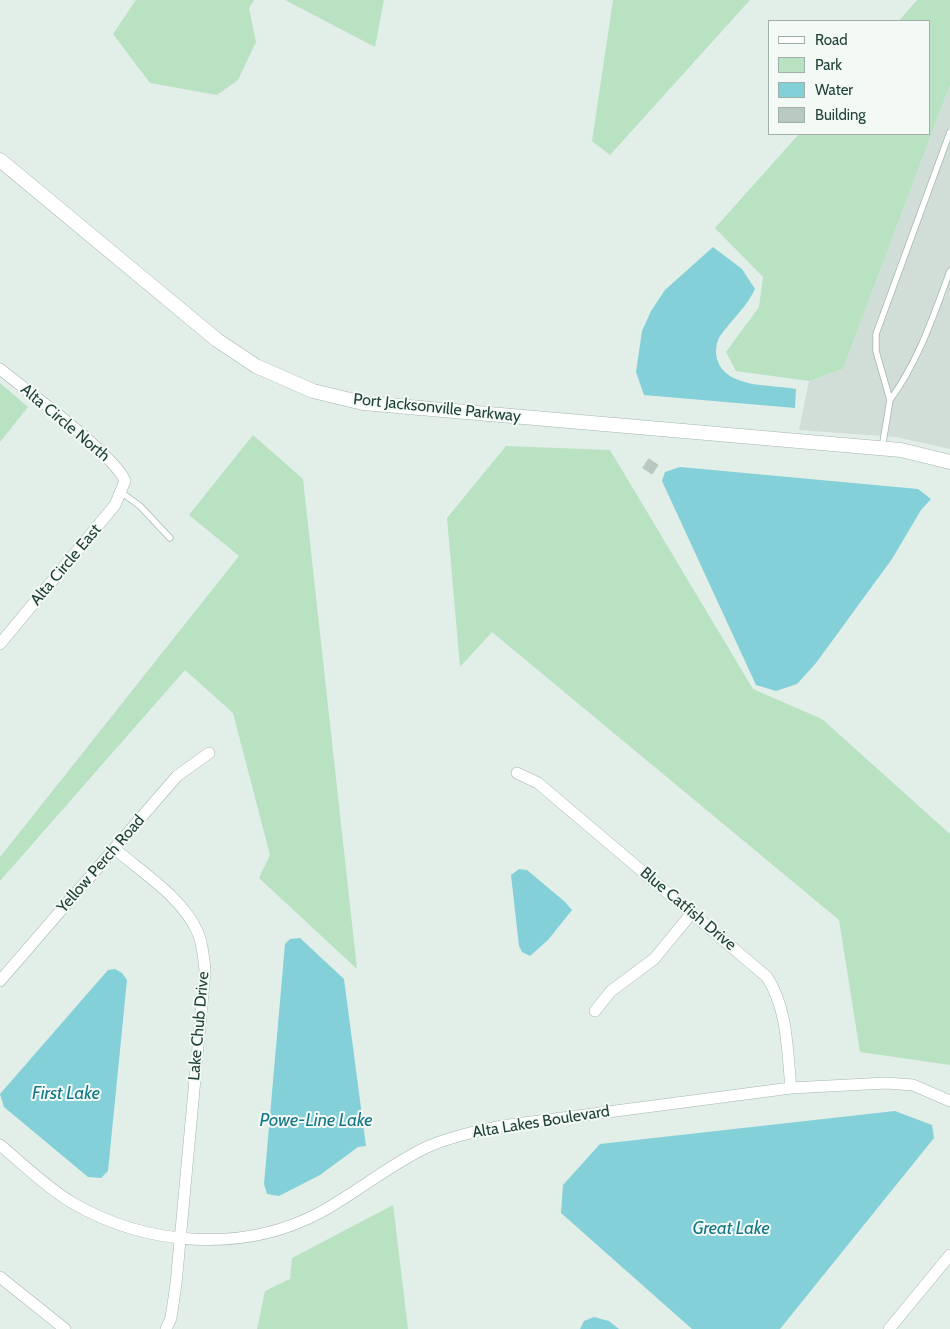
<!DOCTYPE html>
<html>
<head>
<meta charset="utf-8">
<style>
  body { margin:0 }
  #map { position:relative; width:950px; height:1329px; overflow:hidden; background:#e2eee8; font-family:Cabin,sans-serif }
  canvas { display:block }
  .legend { position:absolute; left:768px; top:20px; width:162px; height:115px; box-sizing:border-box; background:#f3faf6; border:1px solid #9fb0aa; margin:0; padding:6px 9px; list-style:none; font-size:15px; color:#204237 }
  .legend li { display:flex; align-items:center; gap:10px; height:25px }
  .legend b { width:25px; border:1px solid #9fb0aa }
</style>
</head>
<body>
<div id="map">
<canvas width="950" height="1329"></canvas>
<ul class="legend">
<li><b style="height:6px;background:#fff"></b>Road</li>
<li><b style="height:14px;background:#b9e2c2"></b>Park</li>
<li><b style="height:14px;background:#84d0d9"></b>Water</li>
<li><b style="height:14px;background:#b7c9c1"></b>Building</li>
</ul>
</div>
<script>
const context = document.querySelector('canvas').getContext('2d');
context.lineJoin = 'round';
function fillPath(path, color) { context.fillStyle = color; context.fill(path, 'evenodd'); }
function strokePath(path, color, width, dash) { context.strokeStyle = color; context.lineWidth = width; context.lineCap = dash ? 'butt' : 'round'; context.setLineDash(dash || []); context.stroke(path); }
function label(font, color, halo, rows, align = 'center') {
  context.font = font + ' Cabin,sans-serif'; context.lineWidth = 4; context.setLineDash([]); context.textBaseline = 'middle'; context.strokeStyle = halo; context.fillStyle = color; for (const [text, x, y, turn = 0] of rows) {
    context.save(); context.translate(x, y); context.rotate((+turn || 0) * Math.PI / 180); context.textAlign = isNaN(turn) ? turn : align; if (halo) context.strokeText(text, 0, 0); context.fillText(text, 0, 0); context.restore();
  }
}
const built = new Path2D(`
  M950,85V449L896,437L799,430L809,381L843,369Z`);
const green = new Path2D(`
  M136,0H254L249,8L256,42L238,80L217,95L150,83L113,34Z
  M285,0H384L375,47Z
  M613,0H750L610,155L592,141Z
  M917,0H950V85L843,369L809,381L736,371L726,352L759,307L763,277L715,228L799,134H929V21H899Z
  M0,383L28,407L0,442Z
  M253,435L303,479L357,969L259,878L270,855L233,713L185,670L0,881V857L239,556L189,515Z
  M506,446L610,450L753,689L822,719L950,834V1065L860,1052L839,920L492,632L460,667L447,518Z
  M393,1205L408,1329H257L265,1291L290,1279L292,1258Z`);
const water = new Path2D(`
  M713,247L742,269L755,289C746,308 732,319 720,336C716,343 715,351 717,359C726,389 770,384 796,389L795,408L644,395L636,372L642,331L651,311L665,290Z
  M680,467L918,489L931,499L921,510L892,559L816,663L797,684L776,691L756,685L662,481L665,472Z
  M519,869L527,870L564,901L572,910L548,940L530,956L522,952L519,946L511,875Z
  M300,938L344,979L366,1146L358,1147L320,1175L279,1196L267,1194L264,1184L285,944L290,939Z
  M115,969L122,973L127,980L108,1171L101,1178L88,1177L4,1107L0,1094L108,970Z
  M895,1111L932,1125L934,1138L780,1329H692L561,1213L563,1185L600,1144Z
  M594,1317L609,1321L619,1329H580L584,1321Z`);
const building = new Path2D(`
  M649,459L658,465L652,474L643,468Z`);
const service = new Path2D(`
  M890,400C919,360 933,317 950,271
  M882,448L890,400L876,351V334L950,132
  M122,493L140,506L170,538`);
const minor = new Path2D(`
  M0,369C27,391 114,454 125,481L115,505L0,644
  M517,773L538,783L767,977C788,1010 787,1050 791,1088
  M115,849C143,873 183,898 198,933C203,945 204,959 205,971L176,1284L171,1318L166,1329
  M0,981L177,776L209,753
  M595,1011L611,991L654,959L692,913
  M0,1145C23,1164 45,1186 71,1202C146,1246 243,1254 321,1212C357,1192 388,1166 425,1148C448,1137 475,1132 501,1126L791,1088L886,1083L913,1085L950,1101
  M0,1277L65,1329
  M889,1329L950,1255`);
const tertiary = new Path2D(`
  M0,160L217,340L256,366L313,391L363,403L901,450L950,462`);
const streetNames = [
  ["Port Jacksonville Parkway",437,408,6],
  ["Alta Circle North",65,423,40],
  ["Alta Circle East",66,565,-50],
  ["Yellow Perch Road",101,864,-49],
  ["Blue Catfish Drive",688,909,40],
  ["Lake Chub Drive",199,1026,-85],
  ["Alta Lakes Boulevard",541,1122,-9]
];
const waterNames = [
  ["First Lake",66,1094],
  ["Powe-Line Lake",316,1121],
  ["Great Lake",731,1229]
];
fillPath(built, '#d0ded7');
fillPath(green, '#b9e2c2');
fillPath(water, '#84d0d9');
fillPath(building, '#b7c9c1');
strokePath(building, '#b4c9bf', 1);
strokePath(service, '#a4b7af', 7);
strokePath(minor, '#a4b7af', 12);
strokePath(tertiary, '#a4b7af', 15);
strokePath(service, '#fff', 5.5);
strokePath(minor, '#fff', 11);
strokePath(tertiary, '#fff', 14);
label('16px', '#204237', '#f3faf6', streetNames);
label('italic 18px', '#137785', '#f3faf6', waterNames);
</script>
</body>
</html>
